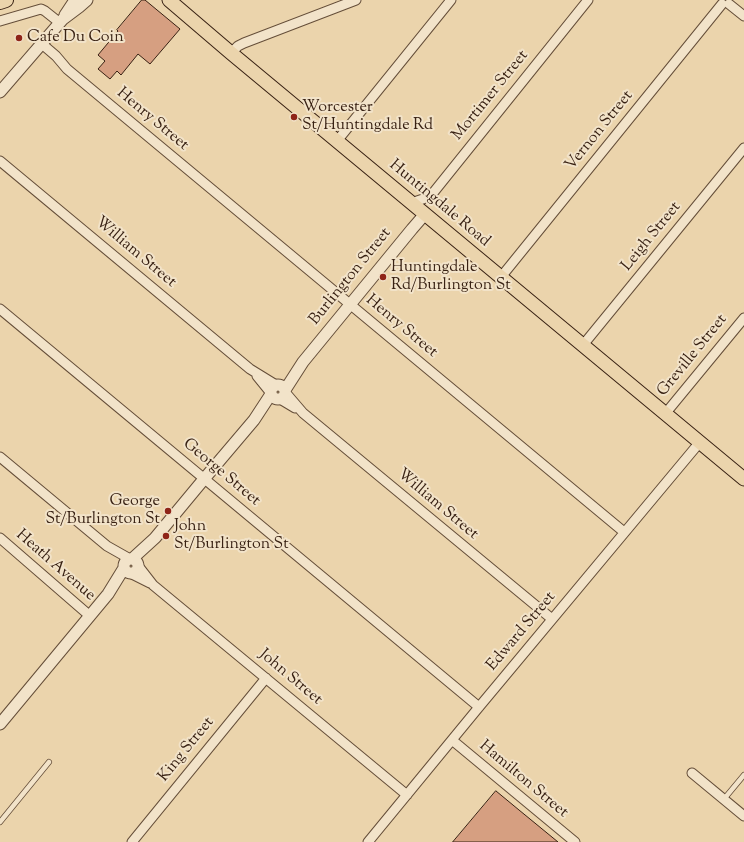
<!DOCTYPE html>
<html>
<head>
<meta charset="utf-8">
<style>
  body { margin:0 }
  canvas { display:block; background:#ebd4ac }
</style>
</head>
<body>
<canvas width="744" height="842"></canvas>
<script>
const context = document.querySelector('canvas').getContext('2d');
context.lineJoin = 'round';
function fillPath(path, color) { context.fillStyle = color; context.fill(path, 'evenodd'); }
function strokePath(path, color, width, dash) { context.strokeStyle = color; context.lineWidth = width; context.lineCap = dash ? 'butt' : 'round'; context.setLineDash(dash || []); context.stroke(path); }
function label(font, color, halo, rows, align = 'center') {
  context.font = font + ' "Sorts Mill Goudy",serif'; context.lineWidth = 4; context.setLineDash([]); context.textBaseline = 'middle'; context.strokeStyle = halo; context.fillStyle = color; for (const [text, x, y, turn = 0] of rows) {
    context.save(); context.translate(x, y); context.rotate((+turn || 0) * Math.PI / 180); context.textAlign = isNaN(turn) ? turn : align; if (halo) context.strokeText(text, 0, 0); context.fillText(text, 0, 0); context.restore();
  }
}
const building = new Path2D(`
  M142,0H145L180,29L150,64L138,54L121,75L117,71L110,79L98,69L105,61L98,55L118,31L117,30Z
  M496,791L519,810L558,842H453Z`);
const service = new Path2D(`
  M724,799L744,775
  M0,822L49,762`);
const minor = new Path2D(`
  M729,4L744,16
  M0,21L41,9L45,11L60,23
  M42,44L56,56L67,69L624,532
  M231,53L238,46L244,43L356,0
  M337,141L451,0
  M0,161L250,369L276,385
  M411,203L423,199L433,193L588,0
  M501,277L722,4
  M0,309L479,707
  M583,345L744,148
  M257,376L270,392
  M285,392L303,413L552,619
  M280,399L295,408
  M665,414L744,318
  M0,457L107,546L130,559
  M0,538L90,616
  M139,567L153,585L407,795
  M132,574L150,583
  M452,740L575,842
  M692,773L744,816
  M132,842L266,678
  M368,842L479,707L700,442`);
const tertiary = new Path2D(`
  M65,15L75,0
  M0,92L63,19L79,7L87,0
  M271 392a7 7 0 1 1 14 0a7 7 0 1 1-14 0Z
  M285,390L303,362L412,229L425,214
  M124 566a7 7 0 1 1 14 0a7 7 0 1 1-14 0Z
  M132,559L155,538L204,479L254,420L271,394
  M0,724L108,594L124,568`);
const primary = new Path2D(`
  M169,0L231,53L744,479`);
const trunk = new Path2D(`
  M0,2L6,0`);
const markers = [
  [19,38,4,"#8f2418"],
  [294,117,4,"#8f2418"],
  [383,277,4,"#8f2418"],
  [168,511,4,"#8f2418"],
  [166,536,4,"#8f2418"]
];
const poiNames = [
  ["Cafe Du Coin",27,38],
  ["Worcester",302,108],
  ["St/Huntingdale Rd",302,126],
  ["Huntingdale",391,268],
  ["Rd/Burlington St",391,286],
  ["George",160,502,"right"],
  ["St/Burlington St",160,520,"right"],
  ["John",174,527],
  ["St/Burlington St",174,545]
];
const streetNames = [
  ["Mortimer Street",491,96,-51],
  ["Henry Street",152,120,40],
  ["Vernon Street",600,131,-51],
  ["Huntingdale Road",439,204,40],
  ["Leigh Street",652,237,-51],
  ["William Street",135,253,40],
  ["Burlington Street",351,277,-51],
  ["Henry Street",401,327,40],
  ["Greville Street",693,356,-51],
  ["George Street",221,473,40],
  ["William Street",437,505,40],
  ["Heath Avenue",55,566,41],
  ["Edward Street",522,632,-50],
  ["John Street",290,678,40],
  ["King Street",187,750,-51],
  ["Hamilton Street",523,780,40]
];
fillPath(building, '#d69f81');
strokePath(building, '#382113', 1);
strokePath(service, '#654e39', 6);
strokePath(minor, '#654e39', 11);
strokePath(tertiary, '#654e39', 13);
strokePath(primary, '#382113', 15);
strokePath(trunk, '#382113', 16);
strokePath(service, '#f2e3c9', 4.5);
strokePath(minor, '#f2e3c9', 9);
strokePath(tertiary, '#f2e3c9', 11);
strokePath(primary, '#ebd4ac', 13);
strokePath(trunk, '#ebd4ac', 14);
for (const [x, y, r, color] of markers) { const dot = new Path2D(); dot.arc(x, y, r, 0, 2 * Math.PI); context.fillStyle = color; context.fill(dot); strokePath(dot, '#f2e3c9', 1.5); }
label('16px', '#382113', '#f2e3c9', poiNames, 'left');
label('16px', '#382113', '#f2e3c9', streetNames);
</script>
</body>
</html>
